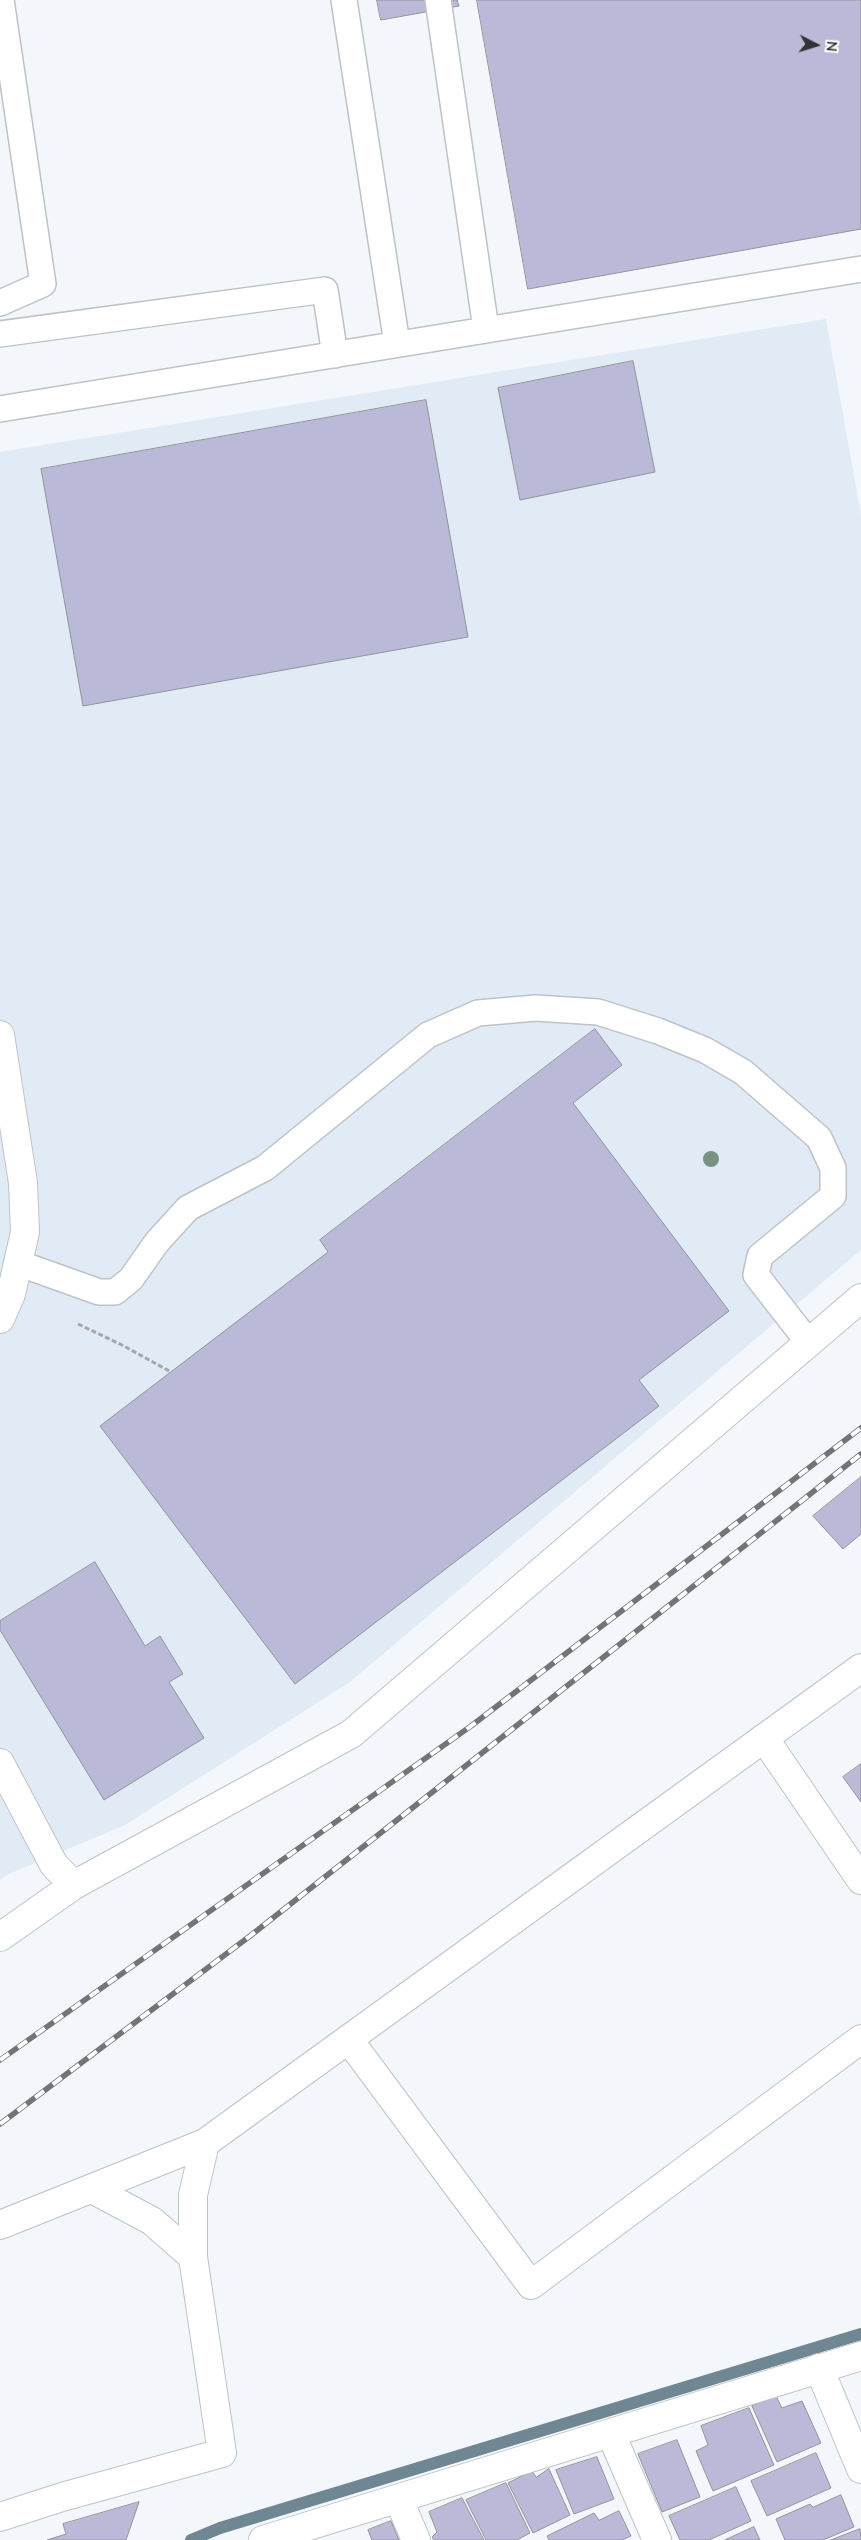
<!DOCTYPE html>
<html>
<head>
<meta charset="utf-8">
<style>
  body { margin:0 }
  #map { position:relative; width:861px; height:2540px; overflow:hidden; background:#f3f7fb; font-family:"Nunito Sans",sans-serif }
  canvas { display:block }
  .north { position:absolute; left:791px; top:20px; width:50px; height:50px; -webkit-text-stroke:4px #fff; paint-order:stroke; rotate:95deg; font-size:14px; font-weight:700; line-height:20px; text-align:center; color:#303233 }
  .north::after { content:''; display:block; margin:auto; width:18px; height:22px; background:#303233; clip-path:polygon(50% 0,100% 100%,50% 72%,0 100%) }
</style>
</head>
<body>
<div id="map">
<canvas width="861" height="2540"></canvas>
<div class="north">N</div>
</div>
<script>
const context = document.querySelector('canvas').getContext('2d');
context.lineJoin = 'round';
function fillPath(path, color) { context.fillStyle = color; context.fill(path, 'evenodd'); }
function strokePath(path, color, width, dash) { context.strokeStyle = color; context.lineWidth = width; context.lineCap = dash ? 'butt' : 'round'; context.setLineDash(dash || []); context.stroke(path); }
const built = new Path2D(`
  M826,319L861,515V1250L350,1682L125,1825L9,1874L0,1880V452Z`);
const stream = new Path2D(`
  M191,2540L220,2528L861,2334`);
const building = new Path2D(`
  M377,0H457L459,6L381,20Z
  M477,0H861V229L528,289Z
  M633,361L655,472L520,500L498,388Z
  M426,400L468,637L83,706L41,469Z
  M595,1029L622,1065L573,1103L729,1311L639,1380L659,1406L295,1684L100,1426L328,1252L320,1240Z
  M861,1477V1534L843,1549L813,1516Z
  M95,1562L145,1646L160,1636L183,1674L169,1682L204,1738L104,1800L0,1630V1621Z
  M861,1764V1802L843,1777Z
  M776,2396L782,2408L802,2401L821,2443L777,2462L752,2406Z
  M749,2408L774,2465L713,2491L696,2451L708,2445L701,2426Z
  M677,2440L700,2497L662,2512L638,2454Z
  M816,2453L831,2488L767,2516L751,2481Z
  M597,2457L614,2499L574,2514L556,2470Z
  M549,2469L570,2515L533,2533L508,2483L532,2471L536,2477Z
  M506,2483L530,2533L517,2540H486L466,2500Z
  M736,2487L751,2521L709,2540H680L669,2516Z
  M841,2495L854,2527L823,2540H785L776,2519L810,2504L813,2507Z
  M462,2498L484,2540H434L432,2537L437,2532L429,2512Z
  M139,2502L126,2540H47L66,2534L63,2524Z
  M619,2511L631,2536L622,2540H549L547,2536L594,2513L599,2520Z
  M391,2521L399,2540H372L368,2530Z
  M754,2527L760,2540H725Z
  M860,2529L861,2540H831Z`);
const path = new Path2D(`
  M78,1324L122,1345L171,1372`);
const service = new Path2D(`
  M344,0L397,344
  M438,0L486,329
  M0,303L43,284L1,0
  M0,334L325,290L335,355
  M0,409L861,269
  M18,1263L99,1292H115L131,1279L157,1242L188,1208L265,1168L428,1035L478,1013L536,1008L598,1012L658,1031L705,1050L743,1072L819,1138L833,1168V1196L760,1256L756,1275L809,1343`);
const minor = new Path2D(`
  M764,1738L861,1880
  M349,2040L531,2285L861,2039
  M92,2189L152,2221L193,2257
  M819,2368L861,2469
  M611,2434L657,2540
  M399,2500L416,2540
  M0,2517L62,2497L222,2453L193,2257V2195L205,2143
  M263,2540L861,2356`);
const tertiary = new Path2D(`
  M0,1035L23,1183L25,1232L11,1294L0,1319
  M0,1763L54,1865L74,1885
  M0,1937L74,1885L351,1734L861,1298
  M0,2225L205,2143L861,1668`);
const rail = new Path2D(`
  M0,2060L471,1726L861,1428
  M0,2124L250,1936L861,1454`);
const trees = [
  [711,1159]
];
fillPath(built, '#e1ebf5');
strokePath(stream, '#6f8792', 12);
fillPath(building, '#bab9d7');
strokePath(building, '#949499', 1);
strokePath(service, '#bec2c6', 28);
strokePath(minor, '#bec2c6', 30);
strokePath(tertiary, '#bec2c6', 30);
strokePath(path, '#a5a8ab', 3, [5, 2.5]);
strokePath(service, '#fff', 25);
strokePath(minor, '#fff', 28);
strokePath(tertiary, '#fff', 28);
strokePath(rail, '#727476', 5.5);
strokePath(rail, '#fff', 4, [11]);
context.fillStyle = '#789181';
for (const [x, y] of trees) { context.beginPath(); context.arc(x, y, 8, 0, 2 * Math.PI); context.fill(); }
</script>
</body>
</html>
